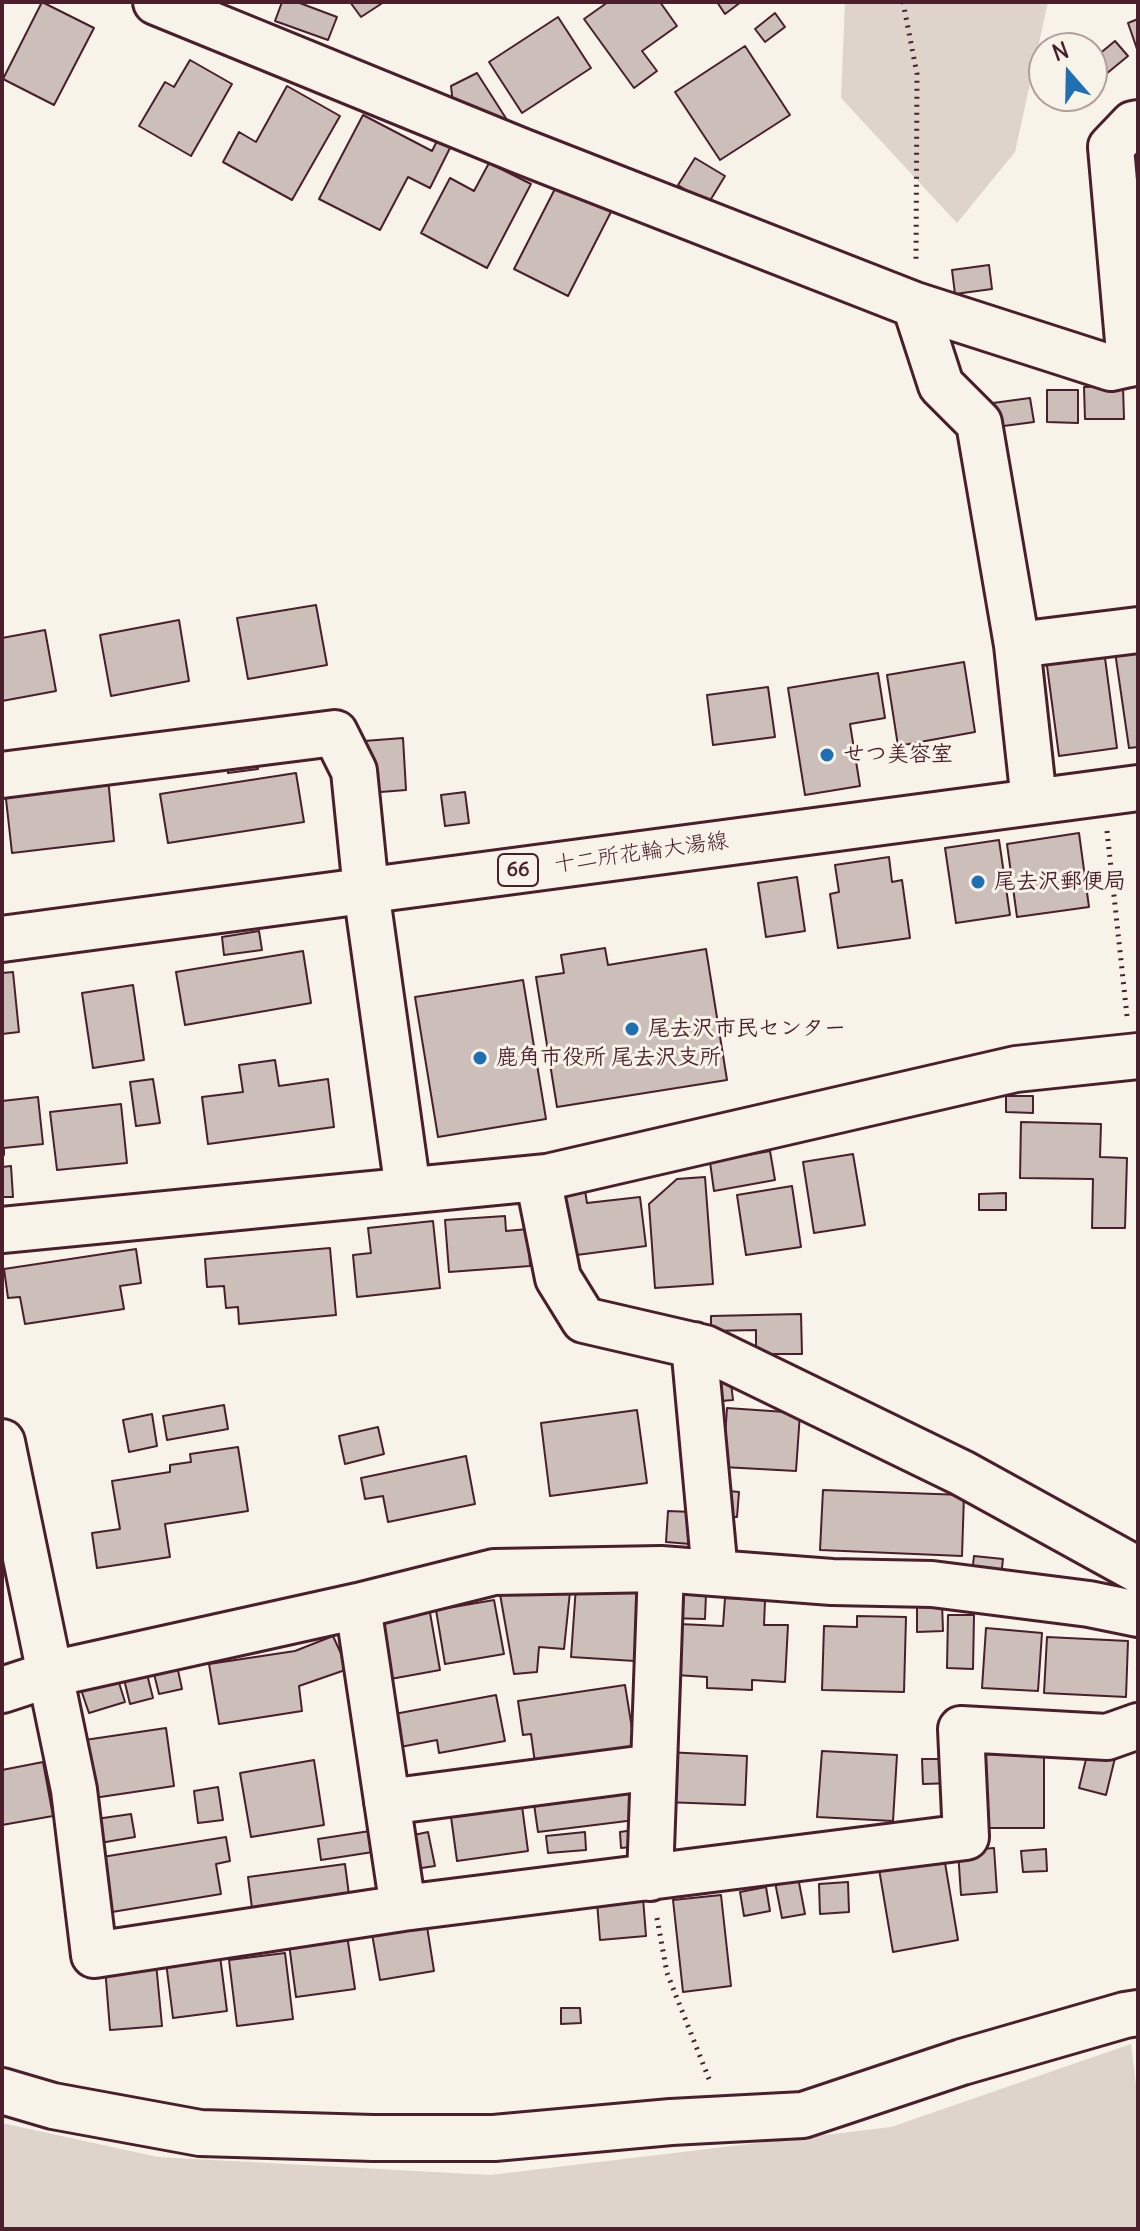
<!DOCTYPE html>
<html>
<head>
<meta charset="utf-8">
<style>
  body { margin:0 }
  #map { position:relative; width:1140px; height:2231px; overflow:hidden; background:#f7f3e8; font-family:Delius,sans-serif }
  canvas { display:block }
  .frame { position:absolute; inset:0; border:4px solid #4a1f2b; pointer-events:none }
  .north { position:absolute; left:1028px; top:32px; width:80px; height:80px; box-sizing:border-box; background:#f7f3e8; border:2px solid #b29e9c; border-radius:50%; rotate:340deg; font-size:22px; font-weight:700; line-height:32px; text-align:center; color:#4a1f2b }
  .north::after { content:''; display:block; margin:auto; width:28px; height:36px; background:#1f6fb2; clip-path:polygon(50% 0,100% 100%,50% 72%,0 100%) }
</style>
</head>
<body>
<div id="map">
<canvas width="1140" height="2231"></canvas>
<div class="frame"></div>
<div class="north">N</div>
</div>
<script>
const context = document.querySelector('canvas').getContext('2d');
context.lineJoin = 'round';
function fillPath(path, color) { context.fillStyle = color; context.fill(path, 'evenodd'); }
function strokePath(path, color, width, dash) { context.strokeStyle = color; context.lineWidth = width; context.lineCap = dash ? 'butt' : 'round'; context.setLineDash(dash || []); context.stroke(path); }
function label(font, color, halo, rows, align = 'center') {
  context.font = font + ' Delius,"Klee One",sans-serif'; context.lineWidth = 6; context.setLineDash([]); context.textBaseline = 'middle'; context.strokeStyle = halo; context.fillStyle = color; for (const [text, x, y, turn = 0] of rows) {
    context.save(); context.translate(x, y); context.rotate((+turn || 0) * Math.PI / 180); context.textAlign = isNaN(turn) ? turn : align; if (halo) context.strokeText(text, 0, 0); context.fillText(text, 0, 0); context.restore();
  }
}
const green = new Path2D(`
  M845,2H1048L1015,152L957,223L841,98Z
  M1131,2044L1138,2102V2229H2V2123L158,2157L490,2175L891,2127Z`);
const building = new Path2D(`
  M42,2L94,28L54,105L3,79Z
  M282,2H297L337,17L328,40L275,21Z
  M350,2H384L361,17Z
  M608,2H660L677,26L642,51L657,71L634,88L584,19Z
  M717,2H741L725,14Z
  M775,13L785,27L765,42L755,29Z
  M558,17L591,68L522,113L489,62Z
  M1138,19V52L1128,23Z
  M1115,41L1128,56L1100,79L1092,69V60Z
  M745,46L790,115L720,160L675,92Z
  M190,60L232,84L191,156L139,126L165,82L174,87Z
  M477,73L509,123L453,104L451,86Z
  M287,86L340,116L292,200L223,162L239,132L256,142Z
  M363,115L432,151L439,137L452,144L430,188L408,177L380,230L319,199Z
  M695,158L725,176L708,204L678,185Z
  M489,163L531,184L487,268L421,233L450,178L474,191Z
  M559,181L613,208L568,296L514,269Z
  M989,265L992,289L955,294L952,270Z
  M1123,386L1124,419H1085L1084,387Z
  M1047,390H1078V423L1047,422Z
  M1030,398L1034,422L996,427L993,403Z
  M316,605L327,665L248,679L237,618Z
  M179,620L189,681L111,696L100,635Z
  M45,630L56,691L2,701V638Z
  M1138,641V747L1129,748L1114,645Z
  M1103,643L1117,748L1059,756L1045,651Z
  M964,662L975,732L898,746L887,675Z
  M878,673L885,718L850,724L860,786L805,795L788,688Z
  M768,687L775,737L713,745L707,695Z
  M403,738L406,790L368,793L364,741Z
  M257,756L258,769L228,773L227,759Z
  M296,773L304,822L168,843L160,794Z
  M108,778L114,841L12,853L5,790Z
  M465,792L469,823L445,826L441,795Z
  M1079,833L1089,907L1017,917L1007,844Z
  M999,840L1010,915L956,923L945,848Z
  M889,857L892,882L902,880L910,938L838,948L830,894L839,892L835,865Z
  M797,877L805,931L766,937L758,883Z
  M259,931L262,950L224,955L222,937Z
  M605,948L608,965L706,949L727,1080L557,1107L536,977L564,973L561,955Z
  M303,951L311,1003L185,1025L176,972Z
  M13,972L19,1032L2,1034V973Z
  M523,980L546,1119L438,1137L415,997Z
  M133,985L144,1060L93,1068L82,993Z
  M275,1060L279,1086L328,1079L334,1127L208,1144L202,1097L243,1092L239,1065Z
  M153,1079L160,1123L136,1126L130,1082Z
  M1006,1096H1033V1113L1006,1112Z
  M38,1097L43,1144L4,1148V1155H2V1101Z
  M121,1104L127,1163L57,1170L50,1112Z
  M1021,1122L1101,1124L1100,1157L1127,1158L1125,1228H1092L1093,1179L1020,1178Z
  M770,1151L775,1180L714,1191L710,1162Z
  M853,1154L865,1225L814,1233L803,1162Z
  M11,1166L13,1197H2V1167Z
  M705,1177L713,1284L655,1288L649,1204L677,1179Z
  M792,1186L801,1247L746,1255L737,1195Z
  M585,1190L587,1203L640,1197L646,1246L569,1256L561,1192Z
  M1006,1193V1210H979V1194Z
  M505,1216L506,1231L528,1229L530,1266L449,1272L445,1220Z
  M433,1221L440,1288L357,1297L353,1255L371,1253L368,1228Z
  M330,1248L336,1315L239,1324L238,1307L226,1308L224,1286L207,1287L205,1259Z
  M136,1249L141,1283L120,1286L124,1309L25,1324L20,1297L8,1298L4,1269Z
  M801,1314L802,1354H756V1330L711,1331V1316Z
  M730,1374L733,1400L709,1402L707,1376Z
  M224,1405L228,1429L167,1440L163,1416Z
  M727,1408L800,1413L796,1471L723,1467Z
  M637,1410L647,1483L550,1496L541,1423Z
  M152,1414L157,1446L129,1452L123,1420Z
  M378,1427L384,1454L345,1464L339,1436Z
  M238,1447L248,1511L165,1524L170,1557L97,1568L92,1533L120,1529L112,1481L170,1472V1465L191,1462L190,1454Z
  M466,1456L475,1504L388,1522L383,1496L365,1499L361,1478Z
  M719,1490L739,1492L737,1517L718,1516Z
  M823,1490L964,1495L962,1556L820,1550Z
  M668,1511L692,1512L690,1544L666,1542Z
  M974,1556L1003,1559L1001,1577L972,1573Z
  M571,1582L564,1649L539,1647L537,1672L514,1674L500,1594Z
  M576,1586L640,1590L635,1661L571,1657Z
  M669,1592L706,1593L705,1619L668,1618Z
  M725,1598L765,1600L764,1625H788L785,1682L752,1680V1690L707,1688V1677L676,1675L679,1624L723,1626Z
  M494,1600L504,1654L445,1664L436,1610Z
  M942,1603L943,1631L917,1632V1604Z
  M429,1607L440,1670L385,1680L373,1618Z
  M948,1615H974L973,1669L947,1668Z
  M857,1616L906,1617L904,1692L822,1690L824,1626L857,1627Z
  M986,1628L1042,1633L1038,1691L982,1688Z
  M333,1636L348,1669L299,1686L302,1711L219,1724L209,1664L295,1651Z
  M1047,1637L1128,1641L1126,1697L1044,1693Z
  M176,1661L182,1689L159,1694L152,1666Z
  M146,1670L153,1698L130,1704L123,1675Z
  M116,1673L125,1702L89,1713L79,1684Z
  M625,1685L635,1747L535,1763L531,1734L523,1735L518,1701Z
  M496,1695L505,1741L439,1753L437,1740L395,1748L389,1715Z
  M166,1728L174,1786L87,1799L78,1741Z
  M822,1751L897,1755L893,1821L817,1817Z
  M1088,1751L1115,1758L1106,1795L1079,1788Z
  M666,1752L747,1756L745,1805L664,1802Z
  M975,1753H1044V1828H975Z
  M922,1759H954L955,1783L923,1784Z
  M314,1760L324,1825L251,1837L240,1773Z
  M43,1762L53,1816L2,1825V1770Z
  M630,1784L635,1820L538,1832L533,1797Z
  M218,1787L223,1820L198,1823L194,1791Z
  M520,1791L528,1851L457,1861L449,1802Z
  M131,1814L135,1837L100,1843L96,1819Z
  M640,1829L642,1846L621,1848L620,1832Z
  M370,1831L373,1852L321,1860L318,1839Z
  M428,1832L435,1866L415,1869L409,1836Z
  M585,1832L586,1850L548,1853L546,1836Z
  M226,1837L230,1861L216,1864L221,1894L106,1913L96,1858Z
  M994,1848L997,1892L961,1895L958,1851Z
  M1046,1849L1047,1871L1023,1872L1021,1851Z
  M943,1851L958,1940L893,1952L878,1863Z
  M345,1864L350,1903L253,1916L248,1877Z
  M797,1872L805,1914L782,1918L774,1877Z
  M848,1882L849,1912L820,1914L819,1884Z
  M766,1887L770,1911L744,1916L740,1892Z
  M721,1895L731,1986L683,1992L673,1900Z
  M643,1898L646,1936L600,1940L597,1902Z
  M426,1920L434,1971L380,1980L371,1928Z
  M347,1935L355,1989L296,1997L289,1944Z
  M285,1953L293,2019L237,2026L229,1960Z
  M220,1956L227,2011L173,2018L166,1962Z
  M156,1963L162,2026L110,2030L105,1967Z
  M561,2008H580L581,2023L561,2024Z`);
const path = new Path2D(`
  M903,2L917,74L916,264
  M1107,831L1127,1016
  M657,1918L667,1973L709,2079`);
const street = new Path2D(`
  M156,2L521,151L915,305L941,385L979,423L1017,645L1034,801
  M915,305L1111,368L1138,362
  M1130,364L1111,147L1133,124L1138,123
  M1017,645L1138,630
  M2,775L335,733L354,771L366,890L408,1190
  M538,1178L558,1278L584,1320L705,1348L962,1473L1138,1570
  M2,1230L547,1177L1016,1069L1138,1056
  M694,1345L715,1573
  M2,1442L74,1790L94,1955L403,1908L966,1837L961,1729L1107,1737L1138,1726
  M358,1606L403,1908
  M2,1690L51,1674L358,1606L494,1572L661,1569L832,1582L932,1584L1089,1604L1138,1614
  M387,1802L654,1767
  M650,1878L661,1569
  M2,2091L53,2106L200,2133L373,2138H494L671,2122L803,2115L962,2062L1125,2015L1138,2013`);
const primary = new Path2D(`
  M2,939L1138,788`);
const markers = [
  [827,755,8,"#1f6fb2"],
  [978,882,8,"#1f6fb2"],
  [632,1029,8,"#1f6fb2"],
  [480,1058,8,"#1f6fb2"]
];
const shields = [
  [518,870,40]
];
const shieldNames = [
  ["66",518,870]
];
const poiNames = [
  ["せつ美容室",843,755],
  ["尾去沢郵便局",994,882],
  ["尾去沢市民センター",648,1029],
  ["鹿角市役所 尾去沢支所",496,1058]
];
const streetNames = [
  ["十二所花輪大湯線",641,853,-8]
];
fillPath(green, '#ded4cc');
fillPath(building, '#ccbfb9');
strokePath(building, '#4a1f2b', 2);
strokePath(street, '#4a1f2b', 50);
strokePath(primary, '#4a1f2b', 50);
strokePath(path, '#4a1f2b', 5, [2, 6]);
strokePath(street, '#f7f3e8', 44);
strokePath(primary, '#f7f3e8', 44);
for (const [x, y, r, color] of markers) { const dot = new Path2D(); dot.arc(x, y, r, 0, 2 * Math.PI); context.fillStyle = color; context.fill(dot); strokePath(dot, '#f7f3e8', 3); }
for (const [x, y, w] of shields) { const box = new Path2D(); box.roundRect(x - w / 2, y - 16, w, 32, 6); context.fillStyle = '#f7f3e8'; context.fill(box); strokePath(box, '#4a1f2b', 2); }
label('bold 20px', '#4a1f2b', null, shieldNames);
label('bold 22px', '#4a1f2b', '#f7f3e8', poiNames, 'left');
label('22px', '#4a1f2b', '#f7f3e8', streetNames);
</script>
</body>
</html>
